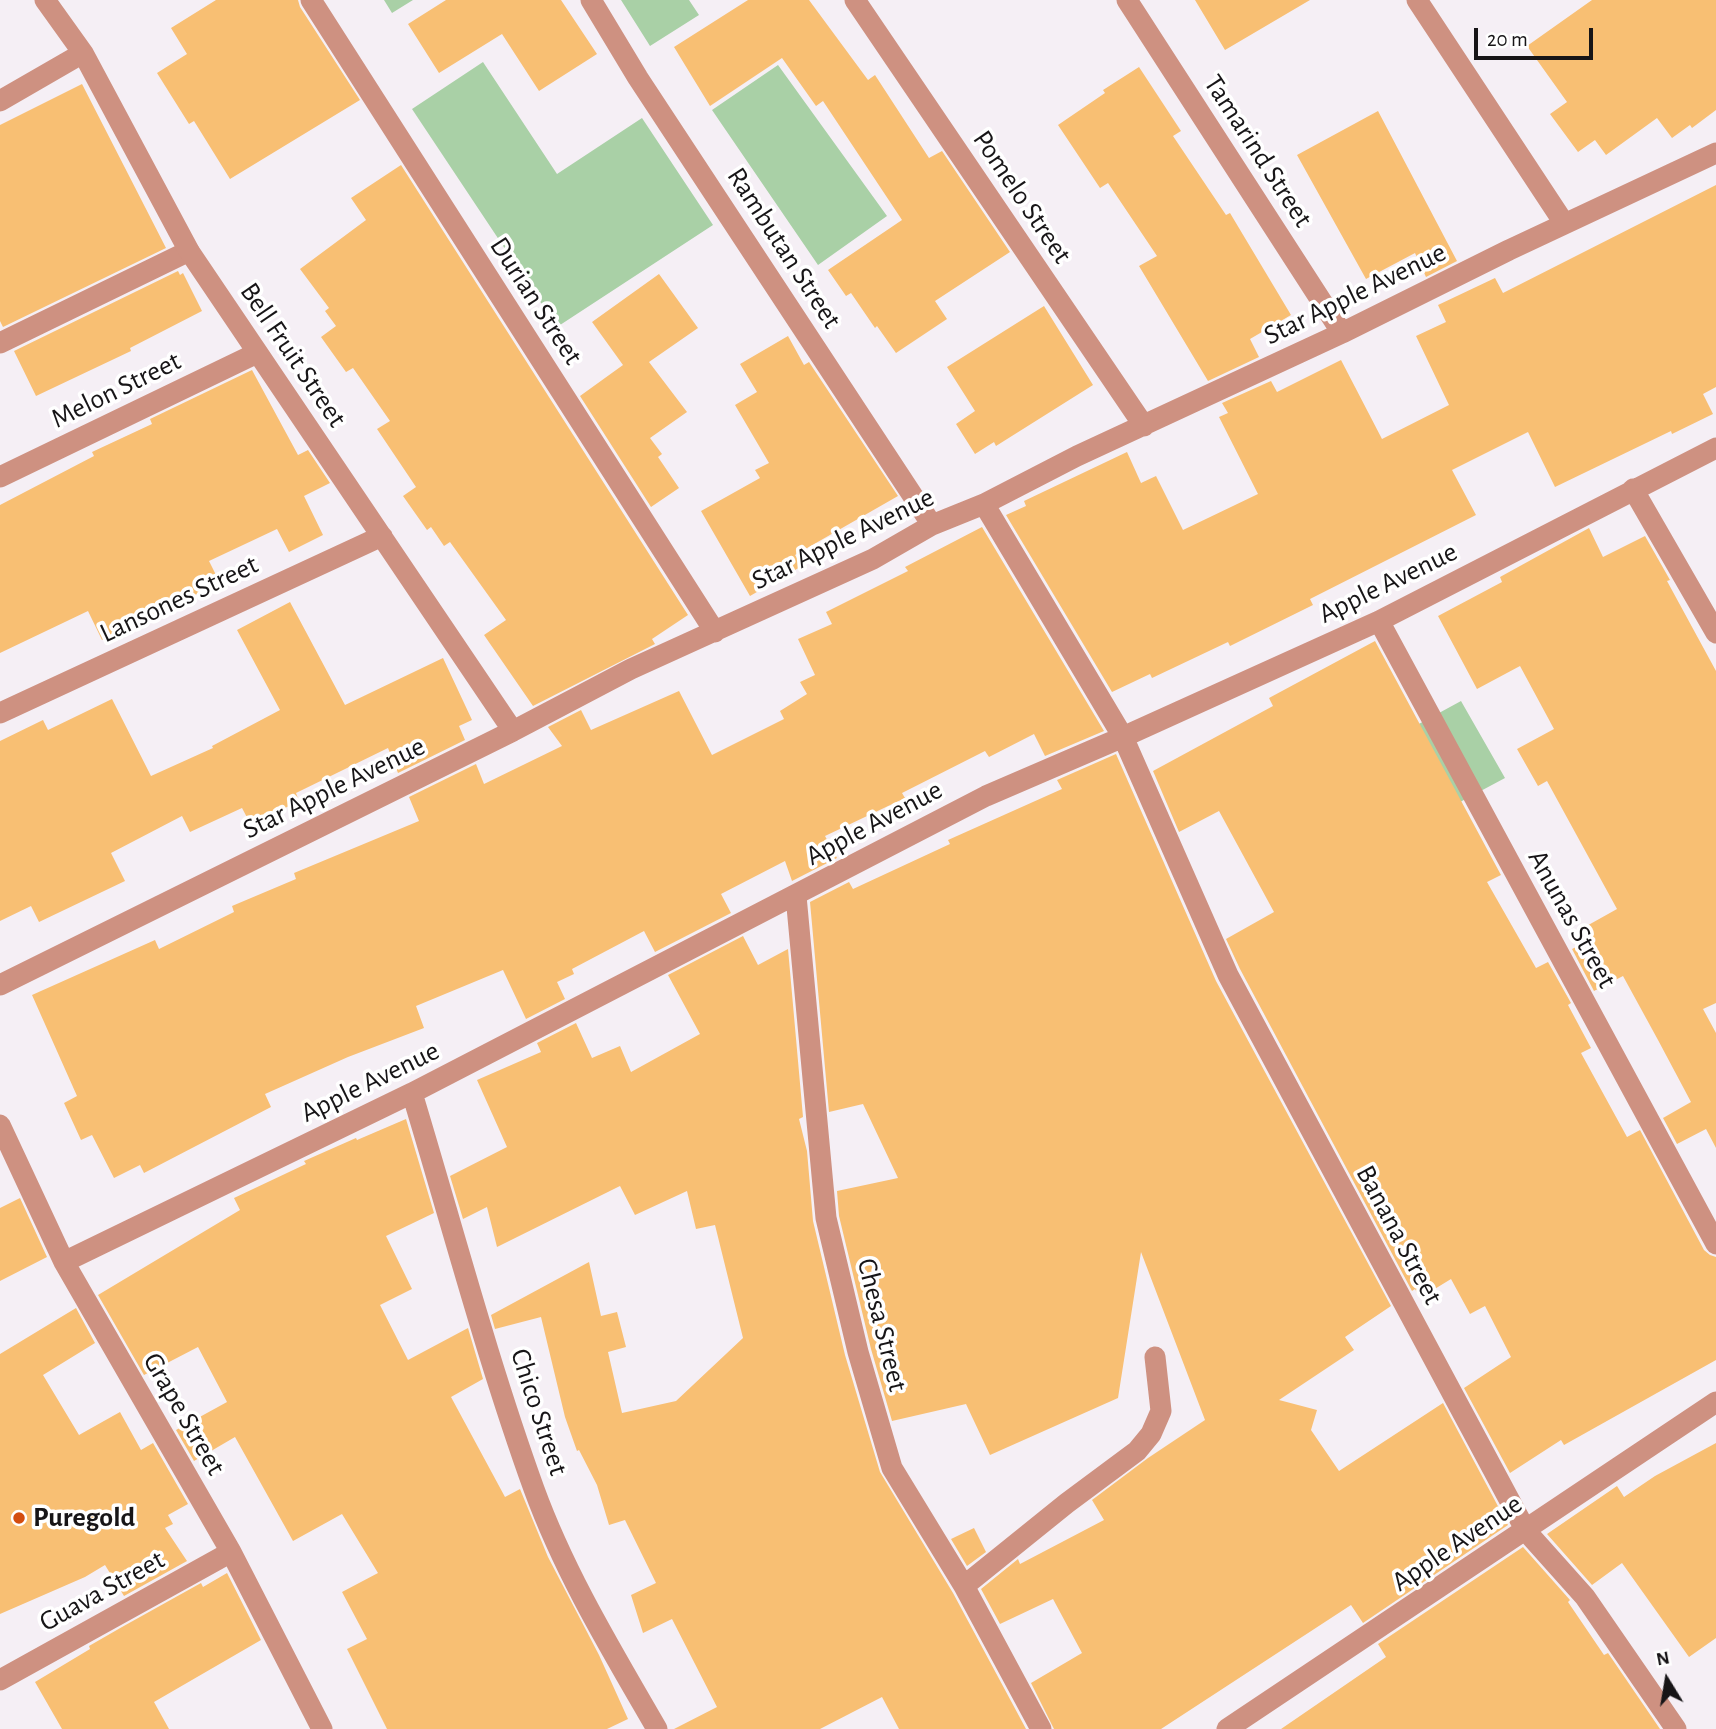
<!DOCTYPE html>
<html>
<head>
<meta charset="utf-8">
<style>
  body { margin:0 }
  #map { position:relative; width:1716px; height:1729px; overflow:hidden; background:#f5eff5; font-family:"Alegreya Sans",sans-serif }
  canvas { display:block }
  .north { position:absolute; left:1632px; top:1645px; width:70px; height:70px; -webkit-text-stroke:5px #fff; paint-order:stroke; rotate:349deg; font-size:19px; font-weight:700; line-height:28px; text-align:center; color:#171517 }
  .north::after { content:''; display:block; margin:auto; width:24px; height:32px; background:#171517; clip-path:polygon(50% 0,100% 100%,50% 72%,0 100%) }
  .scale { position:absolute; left:1474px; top:28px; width:119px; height:32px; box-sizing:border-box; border:4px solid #171517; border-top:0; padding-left:9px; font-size:21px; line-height:24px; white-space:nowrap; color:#171517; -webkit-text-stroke:5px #fff; paint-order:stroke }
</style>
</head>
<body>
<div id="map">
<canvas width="1716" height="1729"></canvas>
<div class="north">N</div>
<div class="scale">20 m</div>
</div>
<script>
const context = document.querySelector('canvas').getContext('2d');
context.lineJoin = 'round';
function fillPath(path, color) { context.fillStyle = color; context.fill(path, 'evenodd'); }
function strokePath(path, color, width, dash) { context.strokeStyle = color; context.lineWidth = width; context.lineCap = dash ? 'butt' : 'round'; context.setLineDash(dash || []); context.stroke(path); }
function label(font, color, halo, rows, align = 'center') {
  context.font = font + ' "Alegreya Sans",sans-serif'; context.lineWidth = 7; context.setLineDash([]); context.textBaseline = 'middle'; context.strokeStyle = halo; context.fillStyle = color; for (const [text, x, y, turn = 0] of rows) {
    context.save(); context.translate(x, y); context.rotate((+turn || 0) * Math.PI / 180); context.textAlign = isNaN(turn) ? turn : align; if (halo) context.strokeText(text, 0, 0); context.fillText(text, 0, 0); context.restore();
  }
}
const green = new Path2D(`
  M384,0H413L392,13Z
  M621,0H689L699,15L650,46Z
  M483,62L557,174L642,118L713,225L557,327L412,109Z
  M778,65L887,216L818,265L712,110Z
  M1461,701L1505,778L1359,856L1316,780Z`);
const building = new Path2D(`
  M216,0H298L300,7L360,100L230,179L194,121L189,124L157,73L187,54L171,28Z
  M446,0H561L597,54L539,91L502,34L439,73L408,24Z
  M748,0H809L868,80L875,75L929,158L942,151L1010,252L935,301L947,319L896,353L877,326L875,328L851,293L846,296L828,270L902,220L823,101L816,106L782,58L710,106L674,47Z
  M1195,0H1310L1225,50Z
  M1592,0H1716V110L1692,128L1690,125L1672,138L1657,118L1606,155L1595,140L1578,152L1550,114L1567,102L1527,46Z
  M1139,67L1181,131L1173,136L1226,215L1230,213L1291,315L1250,339L1259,357L1208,381L1139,266L1157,256L1108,183L1100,188L1058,125L1105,93L1103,90Z
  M82,84L166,248L3,327L0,321V125Z
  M1378,111L1457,261L1426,277L1415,253L1366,279L1297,155Z
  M401,165L688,615L652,639L655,644L533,706L484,635L506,620L450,542L444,546L431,527L427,530L403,496L416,487L377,429L390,421L353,368L346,372L321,337L336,326L325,311L329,308L300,269L366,220L351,198Z
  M1716,185V387L1703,394L1713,414L1672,434L1671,431L1555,487L1528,432L1452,470L1476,515L1310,599L1313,605L1230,646L1228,642L1152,678L1150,674L1112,692L1006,515L1026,506L1024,501L1127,452L1141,483L1156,476L1183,530L1258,494L1219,417L1228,413L1222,403L1271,381L1277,392L1341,360L1382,439L1449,405L1416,336L1446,322L1438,305L1495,278L1503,293Z
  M178,271L180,275L183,273L202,311L130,348L131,351L36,396L14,351Z
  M659,274L698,328L649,362L687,412L650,438L662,454L658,457L679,488L651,507L580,396L623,365L592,322Z
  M1044,306L1093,385L996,446L994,442L975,454L956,424L975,411L947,367Z
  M788,336L804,365L809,362L898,496L795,555L802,566L750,596L701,511L760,478L755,470L769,463L735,405L757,392L740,364Z
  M252,370L298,455L308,450L330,483L304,496L323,535L289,552L277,529L209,561L220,583L102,640L88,611L0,653V505L94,456L92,452L152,424L150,419Z
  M982,527L1104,731L1045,756L1034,734L989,757L985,751L902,793L905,798L825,836L837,858L792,881L785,861L721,894L731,913L655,952L644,931L572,969L574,974L557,982L565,999L526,1019L503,970L416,1006L424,1028L348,1057L265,1094L271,1107L144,1173L140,1165L114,1178L92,1135L81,1140L64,1103L77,1096L32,995L155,940L159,949L234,912L232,906L296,879L294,873L419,821L409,797L476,764L484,784L562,746L548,727L581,710L591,730L679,691L712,755L784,719L780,711L807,694L800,682L815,675L798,639L832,624L826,612L908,571L905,567Z
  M1589,528L1603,557L1645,536L1670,580L1667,581L1716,671V1003L1703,1009L1716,1033V1148L1706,1129L1677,1144L1663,1118L1691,1102L1658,1040L1623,976L1594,991L1572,949L1590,940L1583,928L1617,909L1547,781L1538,786L1517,749L1554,729L1520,666L1477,689L1438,616L1502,582L1500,577Z
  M290,602L345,705L443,658L472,720L459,726L465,740L398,773L388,748L296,793L299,801L251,825L242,808L190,832L182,816L111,853L125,881L39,922L31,906L0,921V741L43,720L48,730L112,699L151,776L213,748L212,746L280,710L237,630Z
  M1375,641L1501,875L1487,882L1536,968L1548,962L1571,1003L1568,1005L1591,1048L1581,1053L1627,1137L1640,1130L1704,1250L1710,1255L1716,1257V1360L1564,1445L1561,1440L1510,1473L1464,1388L1511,1357L1485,1306L1470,1314L1451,1279L1420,1298L1415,1289L1412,1291L1240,969L1226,939L1274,912L1219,811L1179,832L1153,771L1273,706L1269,698Z
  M1116,754L1216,981L1391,1306L1345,1337L1354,1350L1279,1400L1317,1410L1311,1430L1339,1471L1443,1403L1508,1525L1363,1623L1351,1605L1161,1729H1054L1031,1683L1082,1653L1053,1599L1000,1624L981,1589L1018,1559L1020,1564L1104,1520L1092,1500L1148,1458L1205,1420L1141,1252L1118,1398L990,1455L966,1404L892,1421L871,1349L839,1216L837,1191L898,1178L863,1104L829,1112L810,902L849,882L853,889L950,844L948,840L1062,789L1057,780Z
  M743,936L758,965L788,949L803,1117L799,1119L807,1151L813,1221L845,1355L880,1472L953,1593L1026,1729H899L882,1697L820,1729H674L717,1707L672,1619L643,1633L631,1595L656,1583L625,1520L609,1525L597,1485L579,1450L577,1451L565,1417L541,1317L495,1329L491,1315L589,1262L601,1316L617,1312L626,1347L608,1352L622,1413L676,1401L743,1338L715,1225L696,1229L687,1191L635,1215L620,1186L497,1247L487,1207L463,1219L450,1176L507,1147L477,1080L541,1052L537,1043L576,1023L592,1058L620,1046L631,1072L700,1034L668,975Z
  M406,1119L434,1213L386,1236L412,1289L380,1305L408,1360L468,1328L483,1379L451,1397L505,1497L520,1489L548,1557L599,1655L628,1719L607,1729H387L347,1649L367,1639L342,1592L378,1573L342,1514L293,1541L235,1437L194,1461L176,1430L227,1402L198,1347L144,1375L98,1295L240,1210L234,1198L306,1164L304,1161L356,1138L357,1140Z
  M20,1198L47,1257L0,1281V1208Z
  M76,1308L95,1343L43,1375L79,1435L120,1412L141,1450L153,1443L188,1504L168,1515L173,1524L165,1528L187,1561L124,1596L105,1565L85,1577L0,1614V1354Z
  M1716,1443V1638L1689,1657L1622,1563L1592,1585L1547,1534L1617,1486L1624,1497L1655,1476Z
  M974,1528L986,1552L967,1566L951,1539Z
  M1523,1547L1570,1600L1568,1602L1604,1655L1608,1653L1660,1729H1281L1386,1657L1378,1644Z
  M227,1573L261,1640L154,1702L169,1729H62L35,1682L90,1649L89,1646L122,1627L201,1583L203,1587Z`);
const lane = new Path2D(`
  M0,343L189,251`);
const street = new Path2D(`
  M45,0L83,53L189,251L513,731
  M311,0L715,632
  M591,0L638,78L932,525
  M855,0L1144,426
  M1127,0L1342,333
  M1417,0L1564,223
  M0,101L83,53
  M0,477L257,353
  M1633,489L1716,633
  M984,504L1123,737L1228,975L1526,1531L1585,1597L1676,1729
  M1379,621L1716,1244
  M0,713L382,536
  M796,896L826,1218L858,1352L892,1468L964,1586L1041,1729
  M0,985L513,731L631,669L873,559L932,525L984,504L1077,456L1342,333L1509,250L1716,153
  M412,1093C452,1225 487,1359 534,1489C565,1574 612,1651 657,1729
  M0,1125L64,1262L231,1552L322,1729
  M64,1262L412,1093L986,796L1123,737L1379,621L1716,448
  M964,1586L1067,1503L1137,1451L1151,1434L1161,1411L1155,1357
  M0,1680L231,1552
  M1227,1729L1716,1402`);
const markers = [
  [19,1518,7,"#d34d0f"]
];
const streetNames = [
  ["Tamarind Street",1258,151,57],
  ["Pomelo Street",1022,197,56],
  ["Rambutan Street",784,248,57],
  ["Star Apple Avenue",1355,294,-26],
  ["Durian Street",536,301,57],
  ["Bell Fruit Street",293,355,56],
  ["Melon Street",116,390,-26],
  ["Star Apple Avenue",843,539,-26],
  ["Apple Avenue",1388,583,-26],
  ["Lansones Street",179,599,-25],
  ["Star Apple Avenue",334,788,-26],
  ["Apple Avenue",874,823,-28],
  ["Anunas Street",1572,919,61],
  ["Apple Avenue",370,1082,-26],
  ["Banana Street",1399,1235,62],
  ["Chesa Street",882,1325,76],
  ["Chico Street",539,1412,72],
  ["Grape Street",184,1414,60],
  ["Apple Avenue",1457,1543,-34],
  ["Guava Street",102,1591,-29]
];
const poiNames = [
  ["Puregold",33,1518]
];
fillPath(green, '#a9d0a6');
fillPath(building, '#f8bf73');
strokePath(lane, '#ce9181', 21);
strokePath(street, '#ce9181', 21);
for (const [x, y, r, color] of markers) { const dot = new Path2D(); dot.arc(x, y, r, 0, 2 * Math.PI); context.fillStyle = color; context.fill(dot); strokePath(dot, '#fff', 2.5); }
label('28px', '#171517', '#fff', streetNames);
label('bold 28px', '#171517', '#fff', poiNames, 'left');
</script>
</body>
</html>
